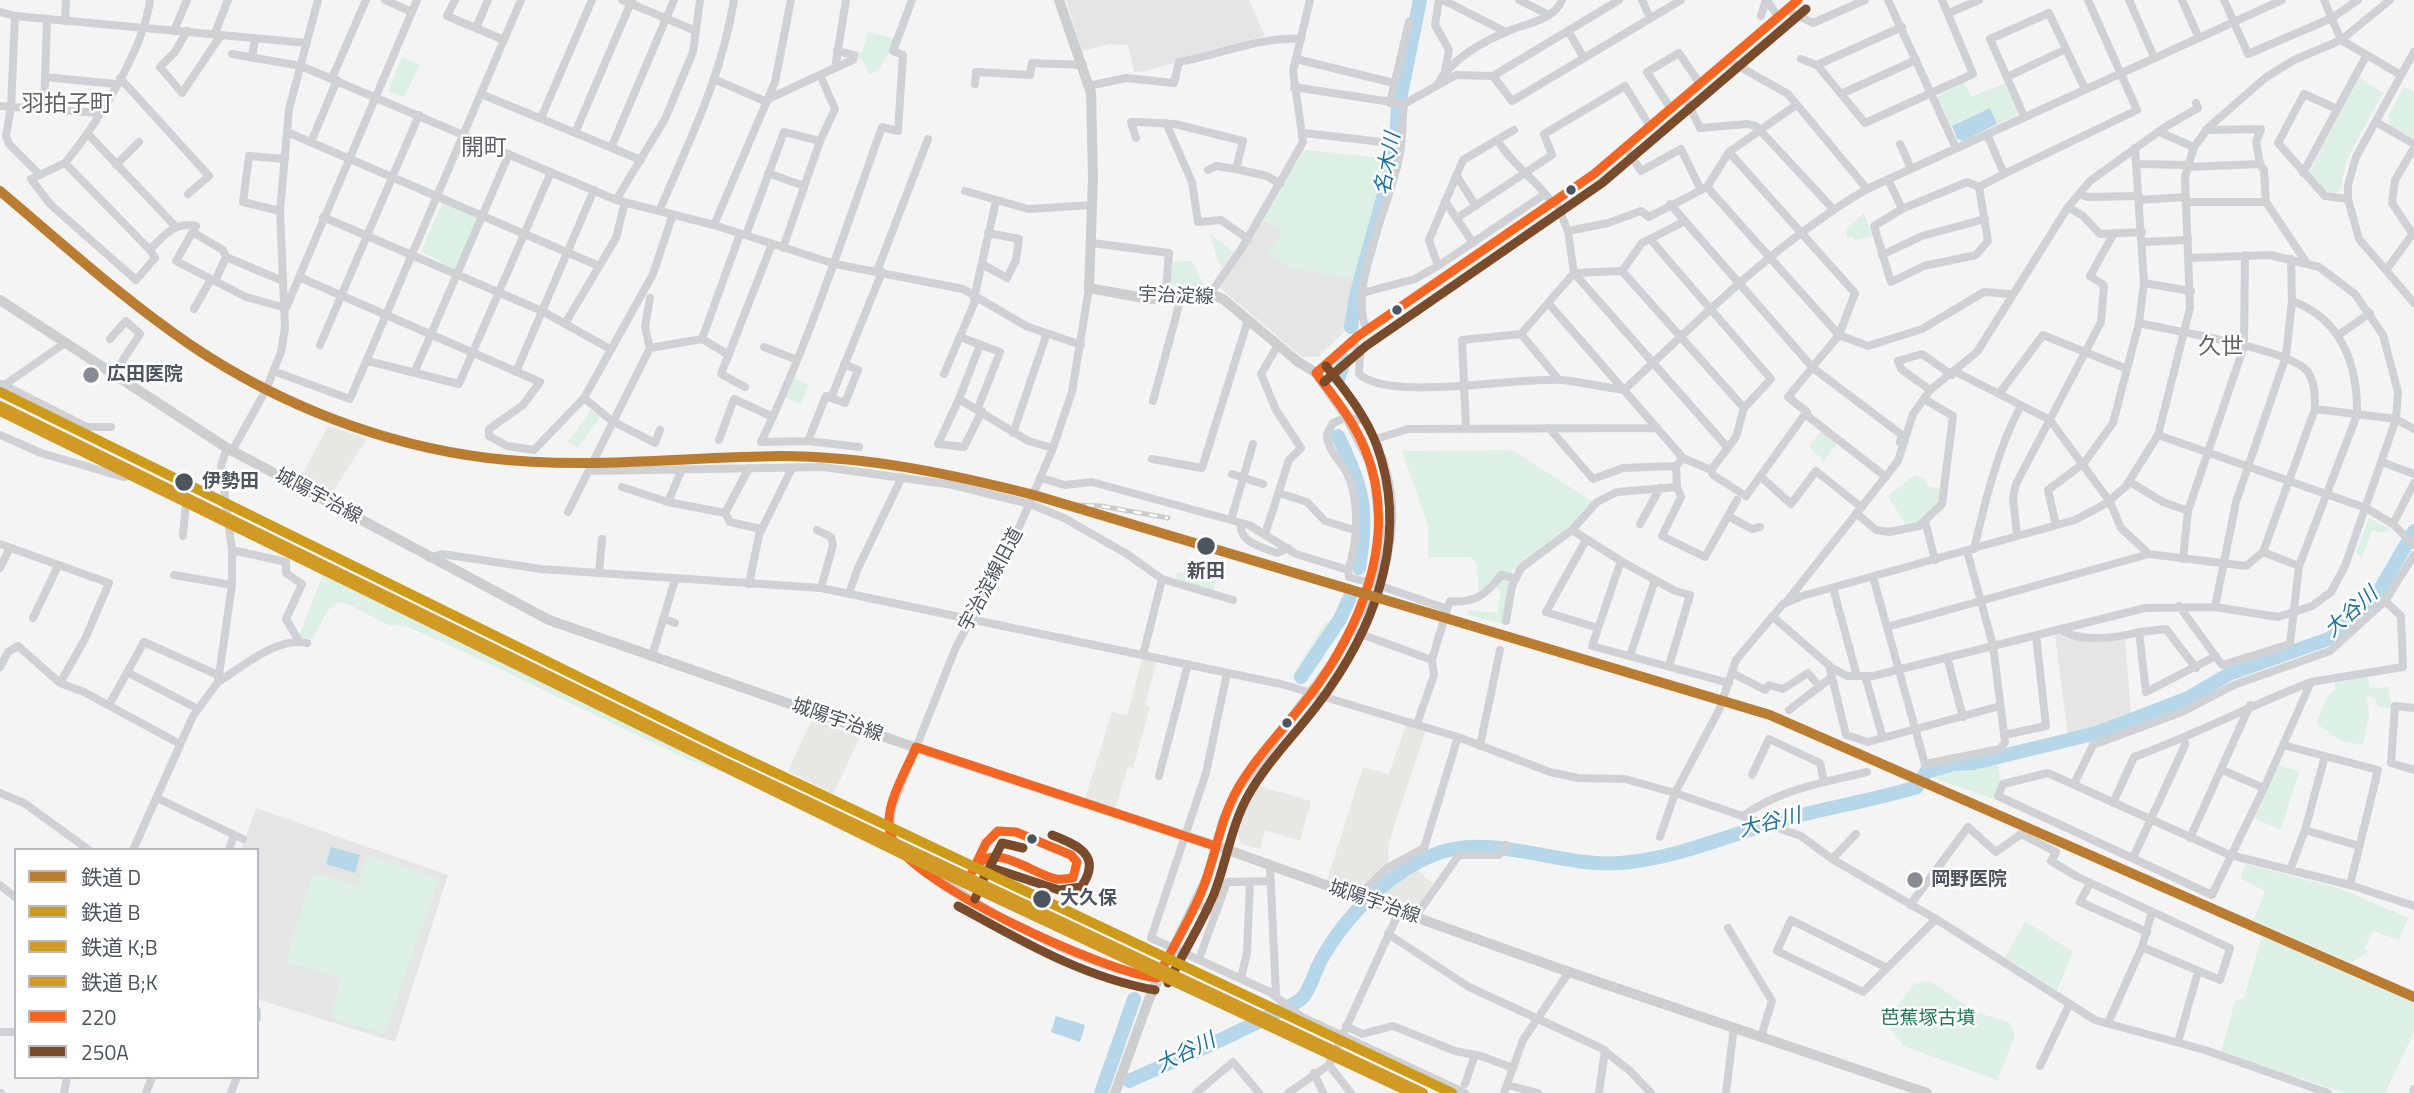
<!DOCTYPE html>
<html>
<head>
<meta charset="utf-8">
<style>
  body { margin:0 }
  #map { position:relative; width:2414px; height:1093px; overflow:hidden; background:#f4f4f4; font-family:"Titillium Web","Noto Sans JP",sans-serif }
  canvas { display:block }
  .legend { position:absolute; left:14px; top:848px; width:245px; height:231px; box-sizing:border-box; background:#fff; border:2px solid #b7bbbf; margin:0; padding:9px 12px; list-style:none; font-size:21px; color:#4c545e }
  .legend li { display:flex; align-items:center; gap:14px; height:35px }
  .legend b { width:35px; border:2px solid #b7bbbf }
</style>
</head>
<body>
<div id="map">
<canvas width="2414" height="1093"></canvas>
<ul class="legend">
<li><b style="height:9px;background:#ba7c31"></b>鉄道 D</li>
<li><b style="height:9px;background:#ce9a19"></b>鉄道 B</li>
<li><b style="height:9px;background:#d09a24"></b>鉄道 K;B</li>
<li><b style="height:9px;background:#d09a24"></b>鉄道 B;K</li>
<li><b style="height:9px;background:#f26522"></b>220</li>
<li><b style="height:9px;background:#7a4b2a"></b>250A</li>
</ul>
</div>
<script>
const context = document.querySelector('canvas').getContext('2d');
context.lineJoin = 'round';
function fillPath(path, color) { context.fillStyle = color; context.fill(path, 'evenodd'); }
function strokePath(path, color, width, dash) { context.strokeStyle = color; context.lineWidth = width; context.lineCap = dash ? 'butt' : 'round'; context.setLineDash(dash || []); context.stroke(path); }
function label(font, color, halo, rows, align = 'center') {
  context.font = font + ' "Titillium Web","Noto Sans JP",sans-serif'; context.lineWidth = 5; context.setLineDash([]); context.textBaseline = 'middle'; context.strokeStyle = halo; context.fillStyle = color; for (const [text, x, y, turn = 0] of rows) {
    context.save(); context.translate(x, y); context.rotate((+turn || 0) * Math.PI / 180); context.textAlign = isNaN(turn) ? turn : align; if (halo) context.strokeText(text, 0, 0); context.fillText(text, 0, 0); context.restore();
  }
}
const commercial = new Path2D(`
  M328,426L367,439L331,494L301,477Z
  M1142,658L1157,661L1145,705L1150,707L1133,768L1128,767L1115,809L1085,799L1112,712L1127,716Z
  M812,719L860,737L833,794L788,771Z
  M1406,724L1426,730L1389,842L1388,864L1358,890L1327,880L1363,767L1389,774Z
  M1252,784L1311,801L1300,841L1265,830L1260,849L1242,844L1232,822Z
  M1414,868L1434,884L1415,911L1377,898Z`);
const education = new Path2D(`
  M1066,0H1249L1265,36L1146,71L1134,72L1128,45L1109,44L1082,51Z
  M1304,150L1389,159L1380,181L1355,279L1346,330L1318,357H1302L1219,287Z
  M2058,634L2068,639H2125L2131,716L2068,737L2055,635Z
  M256,808L448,875L395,1042L257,999V850H241Z`);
const green = new Path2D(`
  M868,32L894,38L892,53L889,52L878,71L869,74L863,61L857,59L858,52L862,53Z
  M402,57L420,65L404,97L388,91Z
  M2359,78L2383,93L2346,161L2341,188L2335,194C2324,192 2311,182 2310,170Z
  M1964,82L1971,97L2005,83L2018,110L2016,116L1997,124L1990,108L1951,126L1937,97Z
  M2404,87L2414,92V138L2391,127L2388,116Z
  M1304,150L1389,159L1380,181L1355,279L1291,268L1268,252L1283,231L1262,220Z
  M443,202L479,215L456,270L421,251Z
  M1864,213L1872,236L1855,240L1853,237L1847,238L1846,230Z
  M1209,233L1234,252L1222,268C1215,259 1215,245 1209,233Z
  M1192,261L1204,285L1170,293L1171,262Z
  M794,378L809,385L801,404L786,398Z
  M591,410L601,416L578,448L568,442Z
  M1822,429L1838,442L1824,461L1809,447Z
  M1512,450L1593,502L1556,542L1512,570L1504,624L1468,615L1469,610L1497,613L1501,592L1496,588L1479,591L1477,564L1471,557H1428V526L1402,451Z
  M1915,475L1922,477L1929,487L1941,489C1939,508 1925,523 1906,525L1888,496Z
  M2369,518L2390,529L2382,533L2372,530L2362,557L2356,554Z
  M327,564L755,771L809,799L806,805L687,759L445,643L405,626L388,625L350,605L339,602L329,609L312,639L301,638L300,633Z
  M1208,564L1220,568L1213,592L1175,579L1178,572L1188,574L1191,565L1206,569Z
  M1334,618L1298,675L1291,678L1325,623Z
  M2368,677L2370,688L2388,687L2392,708L2378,707L2375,698L2367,696L2369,714L2363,745L2341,741L2316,723L2327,697L2335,690V682Z
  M1997,760L2001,781L1993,799L1931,777C1943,761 1978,763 1997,760Z
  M2279,765L2299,772L2281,829L2254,819Z
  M367,854L439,878L385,1034L331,1018L341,978L285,962L313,873L357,886Z
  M2245,864L2342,889L2408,918L2399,940L2373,931L2364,949L2369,951L2351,963L2254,920L2265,891L2241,879Z
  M2026,921L2073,952L2057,990L2005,957Z
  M2262,936L2414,1002V1032L2385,1093H2345L2221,1052L2235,1001L2244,998Z
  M1930,981L1975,1012L2009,1022L2015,1035L1997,1080L1904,1046L1885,1022L1914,984Z`);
const water = new Path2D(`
  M1990,108L1997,124L1963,141L1957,139L1952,126Z
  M331,847L360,855L355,873L326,864Z
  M1056,1016L1085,1025L1080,1042L1051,1032Z`);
const river = new Path2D(`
  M1351,327L1357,292L1395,154L1398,109L1420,0
  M1338,379L1345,360
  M1338,436C1363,489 1369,509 1359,568
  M1301,677L1340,619L1350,597
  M1129,1081C1178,1059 1229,1038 1277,1012C1285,1008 1299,1003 1304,996C1312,985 1315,970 1322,958C1346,916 1387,874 1433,855C1490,831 1560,868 1620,863C1675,859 1726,836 1778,821C1824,808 1871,801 1917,787L1926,772L1953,764L1973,763L2097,733L2188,698L2229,674L2331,638L2379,591L2414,531
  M1101,1093L1134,999`);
const majorTunnel = new Path2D(`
  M1366,601L1375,572`);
const minor = new Path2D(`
  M150,0C144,49 97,124 65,163L150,250C163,236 175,221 196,226L176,261L246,297L286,308L417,0
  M385,0L412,12
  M455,0L447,16L504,40
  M622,0L696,31
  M1439,0L1435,25L1449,50L1445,70
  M1443,0L1506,32
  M1519,0L1549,15
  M1642,0L1650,18
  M1767,0L1778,17
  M1888,0L1956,148
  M2129,0L2154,57
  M2182,0L2199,38
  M2224,0L2248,54L2332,18L2358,0
  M2324,0L2341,40L2401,75
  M1786,10L1813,23L1865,0
  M0,12L15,16L307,43
  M1949,13L1979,0
  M15,16L11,107L6,136L9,144L40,175
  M1761,16L1766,0
  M65,21L66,0
  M1902,27L1817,65L1865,123L1973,74L1942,0
  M476,28L488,0
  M174,31L187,0
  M187,31L175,52L160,67L182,93L221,35
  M1568,31L1584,58
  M215,33L228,0
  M2414,52L2356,157L2348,185V199L2359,239L2414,303
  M232,54L301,66L616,200L714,225L835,264L963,289L1026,326L1081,345
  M252,58L255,38
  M1296,59L1394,83
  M1801,59L1817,65
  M1728,60L1788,94L1867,189
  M835,68L853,60L854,55L837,51
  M1493,76L1512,101L1681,0
  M45,77L115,84
  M2007,77L2066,49
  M120,78L209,176L188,194
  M332,78L366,0
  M716,80L767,102
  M975,84L976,72L1030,75L1032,63L1083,65
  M1438,84C1449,61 1482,42 1506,32C1525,23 1553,22 1562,0
  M1088,86L1126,78L1174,83L1179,62C1220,55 1260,36 1301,39
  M1294,87L1404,104
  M481,94L641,160
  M1841,94L1916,60
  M1685,97L1700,128L1747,124L1756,126L1834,210
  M768,99L835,68L846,0
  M1390,103L1409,22
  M0,106L100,113
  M1671,109L1647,72L1679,53L1700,84
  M2337,109L2304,94L2278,143L2325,196L2348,199
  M44,111L47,19
  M2024,116L1990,39L2049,13L2085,89
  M541,118L592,0
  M2376,122L2414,144
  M1166,123L1192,182L1198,222L1221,220L1248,239
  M2206,130L2261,129L2256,142L2260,164
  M287,132L599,266
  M2159,132L2194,147
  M575,133L632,0
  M1304,133L1382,142
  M88,134L176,227
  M1987,134L2004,174L2137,110L2088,0
  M1136,138L1131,122H1137L1175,124L1243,141L1236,169L1267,176L1280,184
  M1498,141C1513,166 1537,180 1553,204
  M311,142L337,80
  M1900,144L1911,168
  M611,148L674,0
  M1626,148L1641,171L1681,149L1701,190
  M2414,148L2395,180L2392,203L2414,236
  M1729,152L1855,293L1839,335L1788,397L1807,412L1805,414L1886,477
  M65,163L31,179L50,204L136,280L155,258L150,250
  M2136,164L2187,165
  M116,165L139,142
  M2187,167L2260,164L2264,170L2266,202L2306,262
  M1208,170L1216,166L1236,169
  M768,173L804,186
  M2303,173L2366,56
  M1456,175L1476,206
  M1888,179L1902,209
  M1707,187L1839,335L1868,346L1922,329L1984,292L2011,294
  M1979,187L1967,182L1902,209L1874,226L1891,282L1924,266L1976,255L1988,241L1979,187L2004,174
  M965,191L1028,209L1093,205
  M2079,194L2088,197L2139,196
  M616,200L665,119L693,52L700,0
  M2139,200L2185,197
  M1445,201L1473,243
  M2186,202H2266
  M1670,204L1813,368L1902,435L1900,442
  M2068,207L2083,216L2100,234L2142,232
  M660,209C690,140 722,75 734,0
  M280,211L243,202L249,156L285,159
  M323,217L542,311L610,349
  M1457,218L1552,155L1544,134L1625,86L1651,128
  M714,225L775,82L791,0
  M1568,231L1608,223L1641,211L1649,217L1707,187L1729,152L1796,105
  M194,233L223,250L226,257L283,281
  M746,235L784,132L820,141
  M2143,242L2188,240
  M1092,243L1169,253L1165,300
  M783,248L820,141L835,109L820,75
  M1882,255L1922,236L1985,219
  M982,264L1007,278L1016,260L1019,239L988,233
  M1438,266L1429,240L1463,160L1514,130
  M2387,269L2414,232
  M877,271L928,139
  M1622,271L1744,408
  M1622,271L1642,243L1685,221
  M1574,273L1728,448
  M1574,273L1622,271
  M299,277L540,382L523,405L489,429V436L507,446L534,450L584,398L653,274L673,214
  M215,281L226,257
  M2144,283L2191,291
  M1089,288L1072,392L1053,448L1009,551L956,647L894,803C888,824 889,840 904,856C984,908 1072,968 1169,980L1416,1093
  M1362,293L1415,279L1438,266L1545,194
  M1210,294L1242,248L1303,142L1293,71L1310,0
  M650,298L645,327L650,348L702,339L740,234
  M974,298L996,201
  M1549,304L1683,458L1711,470L1736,437L1744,408L1771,379L1650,239
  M194,309L210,281
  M566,322L616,238L625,202
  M1367,330C1346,286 1393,200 1400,153C1403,137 1402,120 1404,104L1456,75L1493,76L1619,0
  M1521,334L1559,380
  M2340,334L2370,313
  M960,337L1000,352L978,408
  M110,339L126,321L140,334L113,375
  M702,339L729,355
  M1352,340L1360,354L1359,374C1390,402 1516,377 1561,380C1582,382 1603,387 1624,390C1701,318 1775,243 1867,189L2282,0
  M320,345L419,115
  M980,345L959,399L1028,441L1053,448
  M764,347L797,360
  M368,361L459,384L551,172
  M273,371L350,399L521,0
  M415,371L509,154
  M516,372L594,190
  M1956,372L2050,420L2110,502L2121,528L2149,554L2246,566L2263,552L2315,409C2315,397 2315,383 2308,372C2292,349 2172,331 2139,323
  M1316,373L1358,336L1594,174L1798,0
  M944,374L976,299
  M2,384L87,427H111
  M745,387L721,374L772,244
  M0,388L65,343
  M1930,390L1901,369L1898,361L1922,354L1952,375
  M1999,394L2043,335L2127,369
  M584,398L612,421L655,443L660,430
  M831,398L882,272
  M959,399L938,444L964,447L982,411
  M1153,401L1181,298
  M2315,409L2396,419L2414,429
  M1347,417L1364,421C1396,470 1401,531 1378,585L1349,577L1348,570C1358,542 1360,500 1347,473C1340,460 1327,450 1327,434L1333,423Z
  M1466,428L1462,340L1521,334L1574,273L1568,231L1556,202
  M1549,428L1593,479L1623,468L1676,466
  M1013,433L1047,333
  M0,435L41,453L123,477L130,476L186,502L183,536
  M2158,435L2366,508L2393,524L2414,545
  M1376,439L1408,429L1657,428
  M719,440L734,399L773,417
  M808,441L826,396L845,403L858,370L844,364
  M859,447L808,441L761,442C810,340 844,233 882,127L898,131L903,55L893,51L912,0
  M232,451L266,390L281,352L285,328L280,211L289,109L318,0
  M1152,459L1202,468L1248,320
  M2382,462L2414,474
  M1711,470L1713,475L1746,496L1805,414
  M589,471L823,467L953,485L1030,504L1064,518L1127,554L1162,579L1233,600
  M1232,474L1263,484
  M1760,476L1791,504L1816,471L1861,507
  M1041,478L1065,485L1092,482L1249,525L1296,554L1348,570
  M2130,482L2163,502L2188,511
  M622,487L668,502L725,513L730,522L761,529
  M1677,487L1681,497L1662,536L1705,557L1737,500
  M1279,493L1307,502L1325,521L1354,530
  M668,502L682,469
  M568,512L650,348
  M725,513L749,468
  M1856,513L1876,530L1889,532L1919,526L1942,504L1953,416L1924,399
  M1728,516L1752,529L1760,527
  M1231,520L1253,444
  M1925,521L1935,560
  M1241,523C1238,542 1261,547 1277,553L1288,548
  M1640,524L1660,488
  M2393,524L2414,483
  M2056,525L2048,490L2084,463L2113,423L2139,323L2144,283L2135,148
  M817,530L831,537L833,545L821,588
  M1265,534L1289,460L1301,448L1276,410L1261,374L1278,345
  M2017,536L2013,498L2016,484L2101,322L2104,285L2090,276L2114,233
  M1586,540L1546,612L1598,628
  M0,544L109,583L85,639L60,683
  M1974,549C1986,498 1997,451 2021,405
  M232,550L286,562V573L302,584L286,619L299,641
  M2263,552L2299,566
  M429,558L442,554L541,569L821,588L1281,684L1458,737L1550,772L1578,778L1625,779L1675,793L1801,836L1832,859L1936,919L2095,1020L2205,1050L2328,1093
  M2183,559L2188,511L2244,346L2245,255
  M1621,561L1572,530L1597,502L1617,492L1677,487L1676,466L1683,458
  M0,568L10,548
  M599,573L602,539
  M174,575L232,585
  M1873,577L1925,764L2000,749L2005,742L1993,645L1967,551
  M749,584L759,535L792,468
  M1378,585L1447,609L1450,601C1474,604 1487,594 1501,575L1514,578
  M1833,588L1857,676
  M849,593L858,568L902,477
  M1787,601L1898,461L1913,414L1930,390L1977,352L2068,207L2090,181L2165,127L2198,108L2196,103
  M2179,606L2222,665L2290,644L2299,566L2357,415C2358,365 2342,319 2292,301
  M2215,607L2236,502L2286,356L2292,301L2291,259
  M1772,616L1832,668L1847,676H1873L2145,608L2215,607L2278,617L2312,606L2331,592L2345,566L2396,419L2398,392L2383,335L2355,294L2319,267L2270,255L2189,258
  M33,618L58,566
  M664,619L675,623
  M1506,621L1512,586L1521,568L1572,530
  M1887,627L2149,554
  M2060,629C2078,643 2117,638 2139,632L2146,692L2216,656
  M2139,632L2166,629L2196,668
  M1358,633L1432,660
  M1143,655L1162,579
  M652,656L675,580
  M1630,656L1655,580
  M1947,657L1963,717
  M1829,665L1846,735L1868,742L2000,706
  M1669,666L1690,595L1675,591L1621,561L1592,646L1729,683
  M0,667L8,652L18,646L60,683L84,692L180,744
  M127,672L198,709
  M1227,673L1206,773L1151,938L1270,992L1302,1017L1465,1093
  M1732,673L1765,690L1769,685L1783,689L1808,673L1820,687
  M1865,676L1883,738
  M218,682C242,667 278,636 307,643
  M2311,682L2403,667L2401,616L2385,601
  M109,705L144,642L218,675
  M2414,708L2395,706L2391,763L2414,770
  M1789,710L1832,677
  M1417,724L1434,675L1432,660L1447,609
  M2004,735L2046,726L2036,635
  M2283,745L2378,770L2350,885
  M1480,746L1500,650
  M1752,775L1769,739L1820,763L1824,782
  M1159,776L1188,664
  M2074,784L2093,745L2182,712L2234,685L2330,651L2385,601L2414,555
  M2264,788L2212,895L1998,796L2003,784L2048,773L2230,855L2350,885L2414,906
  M0,793L24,803L89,850
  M157,798L243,839
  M2113,803L2134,757C2195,735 2251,705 2311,682L2264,788L2222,770
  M1743,816C1780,789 1823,783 1867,772
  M2305,830L2359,846
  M1660,837L1675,793L1719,710L1736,660L1783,604L1802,596L2075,520L2107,503L2126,486L2158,435L2190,308L2185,177L2194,147L2209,127L2265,78L2294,60L2341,40L2390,0
  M2190,838L2250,705
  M133,850L193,716L218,682L232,585V550L221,466L227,448
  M229,850L234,835
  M2133,858L2185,745L2184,738
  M1832,859L1856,834
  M1270,866L1276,995
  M2290,870L2305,830L2325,756
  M2090,883L2080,902L2147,932
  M0,885L16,898
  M1356,898L1387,868L1424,848L1458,737
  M1195,903L1216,913
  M1910,905L1968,827L1996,852L2021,834L2056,852L2051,861L2076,876L2230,948L2220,980L2142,947
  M1415,917L1459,855H1499L1506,845
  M1728,928L1772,1001L1761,1037
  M1388,934L1469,987L1601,1048L1630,1071L1651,1093
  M1199,959L1227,882L1271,881
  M1885,967L1791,920L1777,951L1863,992L1936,919
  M1241,978L1247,953L1250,882
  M257,1011V1018
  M2108,1023L2142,947L2152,912
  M1346,1026L1362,1034L1393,1026L1455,1051L1481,1056L1513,1068
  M0,1032H16
  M2178,1042L2198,972
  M1329,1065L1351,1093
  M2040,1066L2069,1005
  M1314,1073L1323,1093
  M1465,1084L1475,1055
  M1507,1085L1538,1093
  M0,1093H1
  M64,1093L67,1077
  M146,1093L152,1077
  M231,1093L237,1077
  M1196,1093L1233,1062L1259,1093
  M1288,1093L1329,1065L1399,912
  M1504,1093L1523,1040L1569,972
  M1599,1093L1605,1050
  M1726,1093L1734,1027
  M2413,1093L2414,1089`);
const major = new Path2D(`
  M1059,0L1091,93L1093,178L1089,288L1149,299L1210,294L1223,299L1297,361L1316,373L1347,417L1369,460L1375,481L1380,527L1375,572
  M0,300L227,448L549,620L902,743L1228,850L1569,972L1927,1093
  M1115,1093L1149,999L1207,878L1224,819L1238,789L1333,663L1366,601`);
const rail = new Path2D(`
  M1070,505L1101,506L1168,518`);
const bus1 = new Path2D(`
  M1316,373L1358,336L1594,174L1798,0
  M998,831L1016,832L1071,855L1077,862L1073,878C1068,878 1061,880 1056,879C1031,874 991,837 972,872L986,843Z
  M1215,846L916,747C906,772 880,811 892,838C912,885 1105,972 1157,978C1172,948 1191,919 1203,888C1216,855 1220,819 1238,788C1260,750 1294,719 1319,683C1366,615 1398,530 1365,449C1353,420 1334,397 1316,373`);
const bus2 = new Path2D(`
  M1324,382L1366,346L1602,183L1806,9
  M984,878L1002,843L1023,848
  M975,899L985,875L995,869L1059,890L1081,887C1103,856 1078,845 1052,835
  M958,906C1022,941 1082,977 1155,990
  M1168,983C1183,953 1201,925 1214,894C1227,861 1231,825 1249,794C1271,756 1304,726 1329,689C1379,617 1408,532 1377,446C1366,416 1345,390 1326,366`);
const rail1 = new Path2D(`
  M0,191C63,244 124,300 192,346C280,405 383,445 488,458C586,470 682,457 780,456C866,456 951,474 1034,495L1770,715L2414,997`);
const rail2 = new Path2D(`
  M0,392L723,748L1452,1093`);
const rail3 = new Path2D(`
  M0,406L718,759L1423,1093`);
const rail4 = new Path2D(`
  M0,411L898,852L1412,1093`);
const markers = [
  [1571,190,6,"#4c545e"],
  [1397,310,6,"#4c545e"],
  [91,375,9,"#878c92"],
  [184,482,10,"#4c545e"],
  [1206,546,10,"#4c545e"],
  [1287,723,6,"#4c545e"],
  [1032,839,6,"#4c545e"],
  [1915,880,9,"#878c92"],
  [1042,899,10,"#4c545e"]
];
const streetNames = [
  ["宇治淀線",1176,297,2],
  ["城陽宇治線",318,497,28],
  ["宇治淀線旧道",992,580,-62],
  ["城陽宇治線",837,721,19],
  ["城陽宇治線",1374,903,19]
];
const poiNames = [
  ["広田医院",107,375],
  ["岡野医院",1931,880]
];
const stopNames = [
  ["伊勢田",202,482],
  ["新田",1206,572,"center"],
  ["大久保",1060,899]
];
const parkNames = [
  ["芭蕉塚古墳",1928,1019]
];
const waterNames = [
  ["名木川",1389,164,-80],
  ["大谷川",2352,613,-42],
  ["大谷川",1770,824,-14],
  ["大谷川",1186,1054,-26]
];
const quarterNames = [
  ["羽拍子町",67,105],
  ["開町",484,149],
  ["久世",2221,348]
];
fillPath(commercial, '#e7e7e3');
fillPath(education, '#e6e5e5');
fillPath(green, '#dcf0e6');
fillPath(water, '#b5d7e9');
strokePath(river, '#b5d7e9', 14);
strokePath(majorTunnel, '#d2d4d6', 10, [10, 5]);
strokePath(minor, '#cfd1d4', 8);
strokePath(major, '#ccced0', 10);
strokePath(rail, '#cacbcd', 5);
strokePath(rail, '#fff', 2.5, [8]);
strokePath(bus1, '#f26522', 9);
strokePath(bus2, '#7a4b2a', 9);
strokePath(rail1, '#ba7c31', 10);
strokePath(rail2, '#ce9a19', 10);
strokePath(rail3, '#d09a24', 10);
strokePath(rail4, '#d09a24', 10);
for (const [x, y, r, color] of markers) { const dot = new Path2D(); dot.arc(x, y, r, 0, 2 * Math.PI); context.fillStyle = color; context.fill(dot); strokePath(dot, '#fff', 2.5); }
label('19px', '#4c545e', '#fff', streetNames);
label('bold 19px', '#4c545e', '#fff', poiNames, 'left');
label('bold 19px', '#4c545e', '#fff', stopNames, 'left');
label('19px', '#237959', '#fff', parkNames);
label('italic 21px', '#1d74a0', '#fff', waterNames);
label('23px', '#606267', '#fff', quarterNames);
</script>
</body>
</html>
